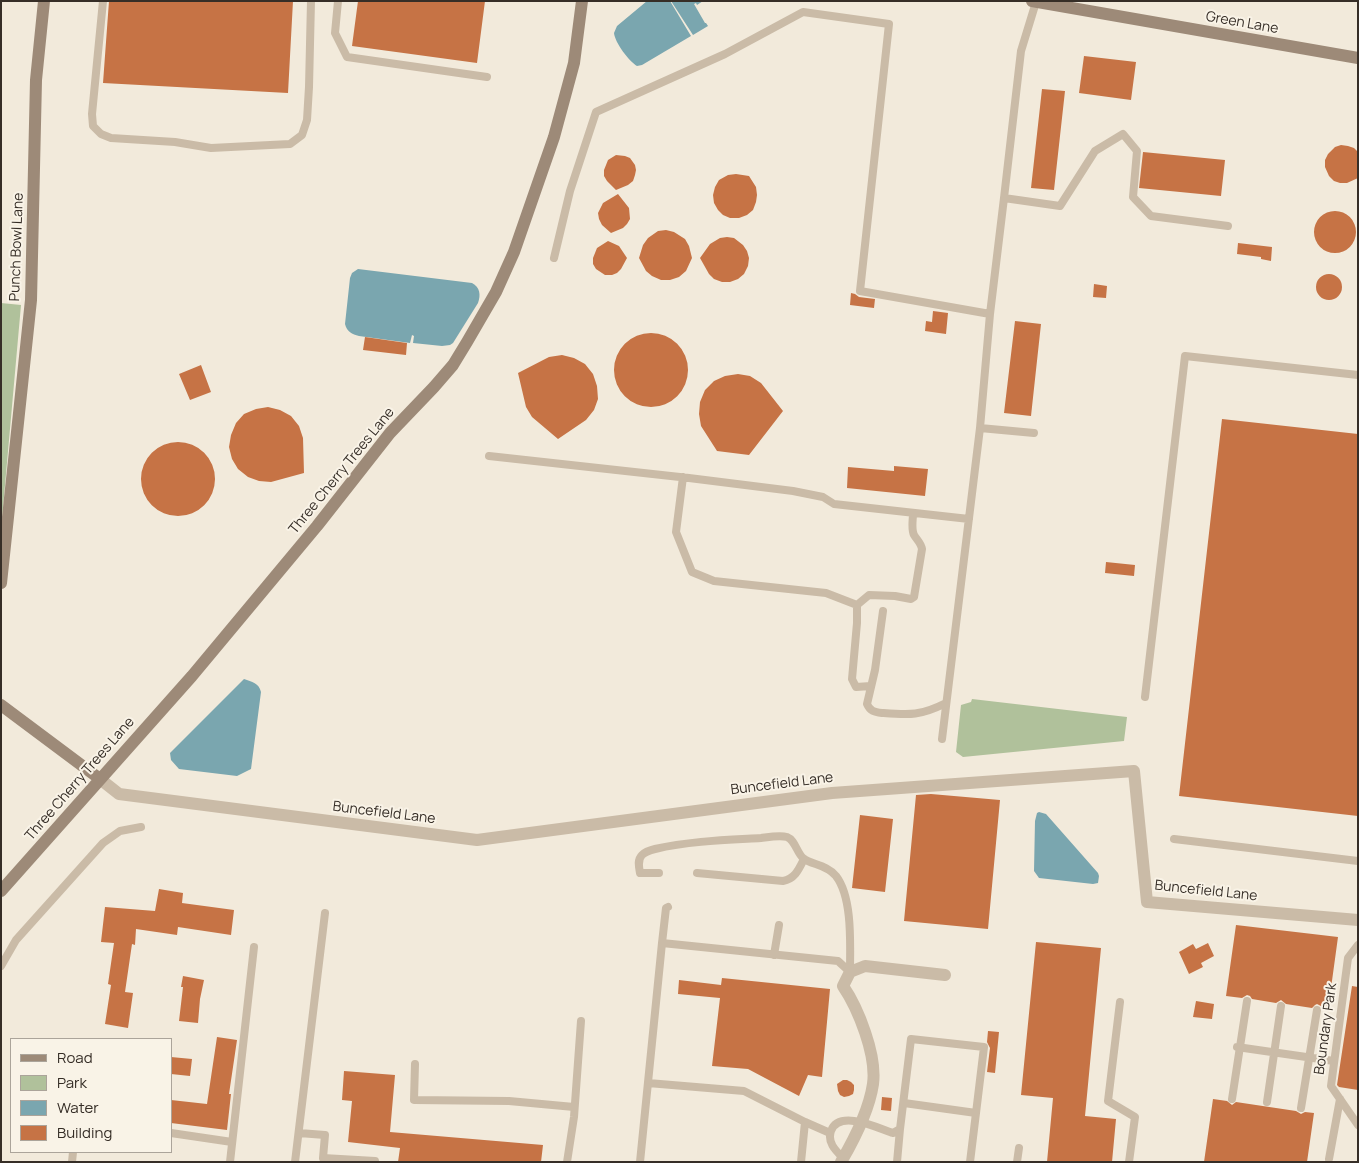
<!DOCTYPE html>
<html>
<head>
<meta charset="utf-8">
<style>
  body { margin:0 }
  #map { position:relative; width:1359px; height:1163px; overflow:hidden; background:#f2eadb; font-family:Manrope,sans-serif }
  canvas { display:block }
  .frame { position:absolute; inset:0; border:2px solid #362e27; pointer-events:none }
  .legend { position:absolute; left:10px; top:1038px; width:162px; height:115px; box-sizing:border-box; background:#f9f3e7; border:1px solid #aba49a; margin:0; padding:6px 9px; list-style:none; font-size:15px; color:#362e27 }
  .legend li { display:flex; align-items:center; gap:10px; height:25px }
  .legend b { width:25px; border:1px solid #aba49a }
</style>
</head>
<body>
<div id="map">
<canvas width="1359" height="1163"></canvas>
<div class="frame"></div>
<ul class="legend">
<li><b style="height:6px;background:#9d8a78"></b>Road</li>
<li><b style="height:14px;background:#b0c19b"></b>Park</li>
<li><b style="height:14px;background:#7aa6af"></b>Water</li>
<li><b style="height:14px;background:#c67345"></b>Building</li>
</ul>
</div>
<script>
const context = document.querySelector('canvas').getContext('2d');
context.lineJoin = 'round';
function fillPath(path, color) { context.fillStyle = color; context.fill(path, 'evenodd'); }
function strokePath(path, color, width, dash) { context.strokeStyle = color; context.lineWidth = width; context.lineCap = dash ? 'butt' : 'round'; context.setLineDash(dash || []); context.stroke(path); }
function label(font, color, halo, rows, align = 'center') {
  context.font = font + ' Manrope,sans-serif'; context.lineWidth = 4; context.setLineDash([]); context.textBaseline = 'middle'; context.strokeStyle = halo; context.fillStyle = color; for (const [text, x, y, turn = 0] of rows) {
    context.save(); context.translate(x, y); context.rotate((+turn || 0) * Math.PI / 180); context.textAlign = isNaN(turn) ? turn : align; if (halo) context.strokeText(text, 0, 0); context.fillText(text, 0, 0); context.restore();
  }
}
const green = new Path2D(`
  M1,303L21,305L1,530Z
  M972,699L1127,717L1124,741L963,757L956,752L961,705L971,702Z`);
const water = new Path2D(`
  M647,1H670L691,36L642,65L637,66C629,61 615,43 614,33L617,26Z
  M671,1H703L697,5L696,3L694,4L705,23H706L708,26L693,35Z
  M358,269L472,283C480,287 481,295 478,303L453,343L450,345L442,346L413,343L414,336L412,335L410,343L359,336C352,334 347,332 345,324L350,278L352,273Z
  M244,679C252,682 259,683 261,692L251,769L237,776L179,769L171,760L170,753Z
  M1039,812L1046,814L1098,873L1099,876L1098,883L1093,884L1039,878L1034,871L1035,821L1037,813Z`);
const building = new Path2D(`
  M109,1H293L288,93L103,83Z
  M358,1H485L477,63L352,46Z
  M1084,56L1136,62L1131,100L1079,93Z
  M1042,89L1065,91L1054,190L1031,188Z
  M1341,145L1348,146L1354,148L1358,152V178L1347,183H1340L1334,181L1329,176L1325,167V160L1328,154L1335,147Z
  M1143,152L1225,160L1221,196L1139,188Z
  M616,155L625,156L630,158L635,165L636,170L635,175L633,181L628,185L616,190L607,181L604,176V170L608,160Z
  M736,174L749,176L756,187L757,195L756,202L753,210L747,215L739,218H730L723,215L718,210L714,203L713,195L715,187L719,180L728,175Z
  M618,194L629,208L630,219L627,224L623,228L611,233L602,225L599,219L598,213L603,203Z
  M1314 232a21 21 0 1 1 42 0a21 21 0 1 1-42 0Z
  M666,230L674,232L685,239L689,246L692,258L686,271L679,277L670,280H661L652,276L646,271L639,258L643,245L648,238L658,231Z
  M727,237L734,238L743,245L747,251L749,258L748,266L744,274L738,279L730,282H722L714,279L709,274L700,258L710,244L720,238Z
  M608,241L619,246L627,258L621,269L617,273L612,275H605L596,269L593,264V258L597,248Z
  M1238,243L1272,247L1271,261L1261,259V257L1237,254Z
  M1316 287a13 13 0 1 1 26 0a13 13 0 1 1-26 0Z
  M1094,284L1107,286L1106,298L1093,297Z
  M851,293L855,294L859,297L875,299L874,308L850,305Z
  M933,311L948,313L946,334L925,331L926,321L932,322Z
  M1015,321L1041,324L1031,416L1004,413Z
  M614 370a37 37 0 1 1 74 0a37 37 0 1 1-74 0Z
  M365,337L407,343L406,355L363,350Z
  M562,355L574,358L585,364L593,374L597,386L598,399L594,410L586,420L558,439L532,417L526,407L518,373L549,357Z
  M201,365L211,392L190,400L179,374Z
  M738,374L750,376L761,383L783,411L749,455L717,451L701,426L699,414L700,402L705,390L714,381L725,376Z
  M268,407L280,410L291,416L299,426L303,438L304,473L271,482L259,481L248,477L238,469L232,459L229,447L231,435L236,423L244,414L256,409Z
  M1222,419L1358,434V816L1179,796Z
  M141 479a37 37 0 1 1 74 0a37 37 0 1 1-74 0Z
  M894,466L928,469L925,496L847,488L848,467L894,471Z
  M1106,562L1135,565L1134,576L1105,573Z
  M931,794L1000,800L988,929L904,921L916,795Z
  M860,815L893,819L885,892L852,888Z
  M159,889L183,893L182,903L234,910L231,935L178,927L177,935L136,929L135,945L132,944L125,992L133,993L128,1028L105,1024L111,985L108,984L114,943L101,942L105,907L155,911Z
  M1236,925L1338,937L1328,1010L1322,1009L1321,1006L1317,1004L1315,1005L1312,1008L1286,1004L1281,1000L1276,1003L1252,999L1250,996L1247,995L1242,998L1226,996Z
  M1036,942L1101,948L1085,1116L1116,1119L1112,1162H1047L1053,1098L1021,1095Z
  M1208,943L1214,956L1201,963L1203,967L1189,974L1179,952L1193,944L1196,949Z
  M183,976L204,980L200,999L198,1023L179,1021L183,987H181Z
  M722,978L830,989L822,1077L808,1075L799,1096L748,1069L712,1066L720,998L678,994L679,980L721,985Z
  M1352,986L1358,987V1090L1339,1087L1337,1085Z
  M1196,1001L1214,1004L1212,1019L1193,1017Z
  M988,1031L999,1032L995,1073L987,1072L990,1048L987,1042Z
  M217,1037L237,1040L229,1094H231L227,1130L171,1123V1100L207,1104Z
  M171,1057L192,1059L190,1076L171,1074Z
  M344,1071L395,1075L390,1132L543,1145L541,1162H398L400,1148L348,1142L352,1101L342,1100Z
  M843,1080H847L851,1082L854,1085V1090L853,1094L849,1096L844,1097L840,1095L838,1091L837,1084Z
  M882,1097L892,1098L891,1111L881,1110Z
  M1213,1099L1227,1101L1232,1105L1236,1102L1296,1111L1301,1114L1305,1112L1314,1113L1307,1162H1204Z`);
const lane = new Path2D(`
  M103,1L92,114L93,126L101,134L111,138L175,142L211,148L290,144L302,135L307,120L309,87L311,1
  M338,1L335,33L347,57L487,77
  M1004,198L1060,206L1095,151L1123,134L1137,151L1133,197L1151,216L1228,226
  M554,258L570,191L596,112L725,54L803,12L889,24L860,291L990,314
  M980,428L1034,433
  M489,456L689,478L793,491L823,497L834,504L969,519
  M683,477L676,532L692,572L714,581L826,593L857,605V623L852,679L856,687L871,686
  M857,605L869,595L895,596L911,599L914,597L922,549C921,543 917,540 914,535C911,529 913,520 913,513
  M883,611L875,670L867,704C870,711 874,712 882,713C910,715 920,716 946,703
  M1145,697L1185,356L1358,375
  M942,739L980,428L990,314L1004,198L1021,51L1036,2
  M1174,839L1358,861
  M659,873H640C639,867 637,860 642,855C645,852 651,850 655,849C690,841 726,840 761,838C769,837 780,835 787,837C795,840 797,853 803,858C811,865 826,864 836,876C853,898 850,946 850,972
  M697,873L783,881C795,879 799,869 804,859
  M662,943L666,908L668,907
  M1358,945L1348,958L1331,1086L1358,1125
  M774,955L779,925
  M1,966L16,940L103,843L120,831L141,827
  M1120,1002L1108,1101L1135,1117L1129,1162
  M1237,1047L1334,1061
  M415,1064L414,1100L509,1101L574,1107
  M648,1083L744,1091L805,1122L830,1133
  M1232,1099L1247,1001
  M1267,1102L1281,1006
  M1301,1108L1317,1010
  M171,1133L232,1142
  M299,1133L325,1135L323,1158L375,1161
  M843,1158C835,1150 827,1142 831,1131C839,1109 878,1128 893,1133L900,1129L911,1039L984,1047L976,1113L904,1103
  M1329,1159L1340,1099
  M72,1162L73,1152
  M230,1162L254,947
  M295,1162L325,913
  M567,1162L574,1117L581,1021
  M640,1162L662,943L838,961L850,972
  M801,1162L805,1122
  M897,1162L900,1129
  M970,1162L976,1113
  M1017,1162L1019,1148`);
const street = new Path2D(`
  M100,779L119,794L477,840L832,793L1134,771L1147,902L1358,920
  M841,1162C855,1138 869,1111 873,1084C877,1055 858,1008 843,986L850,972L865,966L945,975`);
const secondary = new Path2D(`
  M1032,1L1358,58
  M1,583L31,300L36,80L44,1
  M1,705L100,779
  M1,891L192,676L317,526L390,433L434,387L453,365L467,342L496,292L514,252L554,137L574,63L582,1`);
const streetNames = [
  ["Green Lane",1242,23,10],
  ["Punch Bowl Lane",17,247,-88],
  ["Three Cherry Trees Lane",342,471,-51],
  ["Three Cherry Trees Lane",80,779,-49],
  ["Buncefield Lane",782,784,-7],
  ["Buncefield Lane",384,813,7],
  ["Buncefield Lane",1206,891,6],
  ["Boundary Park",1326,1029,-82]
];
fillPath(green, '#b0c19b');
fillPath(water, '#7aa6af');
fillPath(building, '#c67345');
strokePath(lane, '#cabba7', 8);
strokePath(street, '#cabba7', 12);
strokePath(secondary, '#9d8a78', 12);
label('14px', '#362e27', '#f9f3e7', streetNames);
</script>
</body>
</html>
